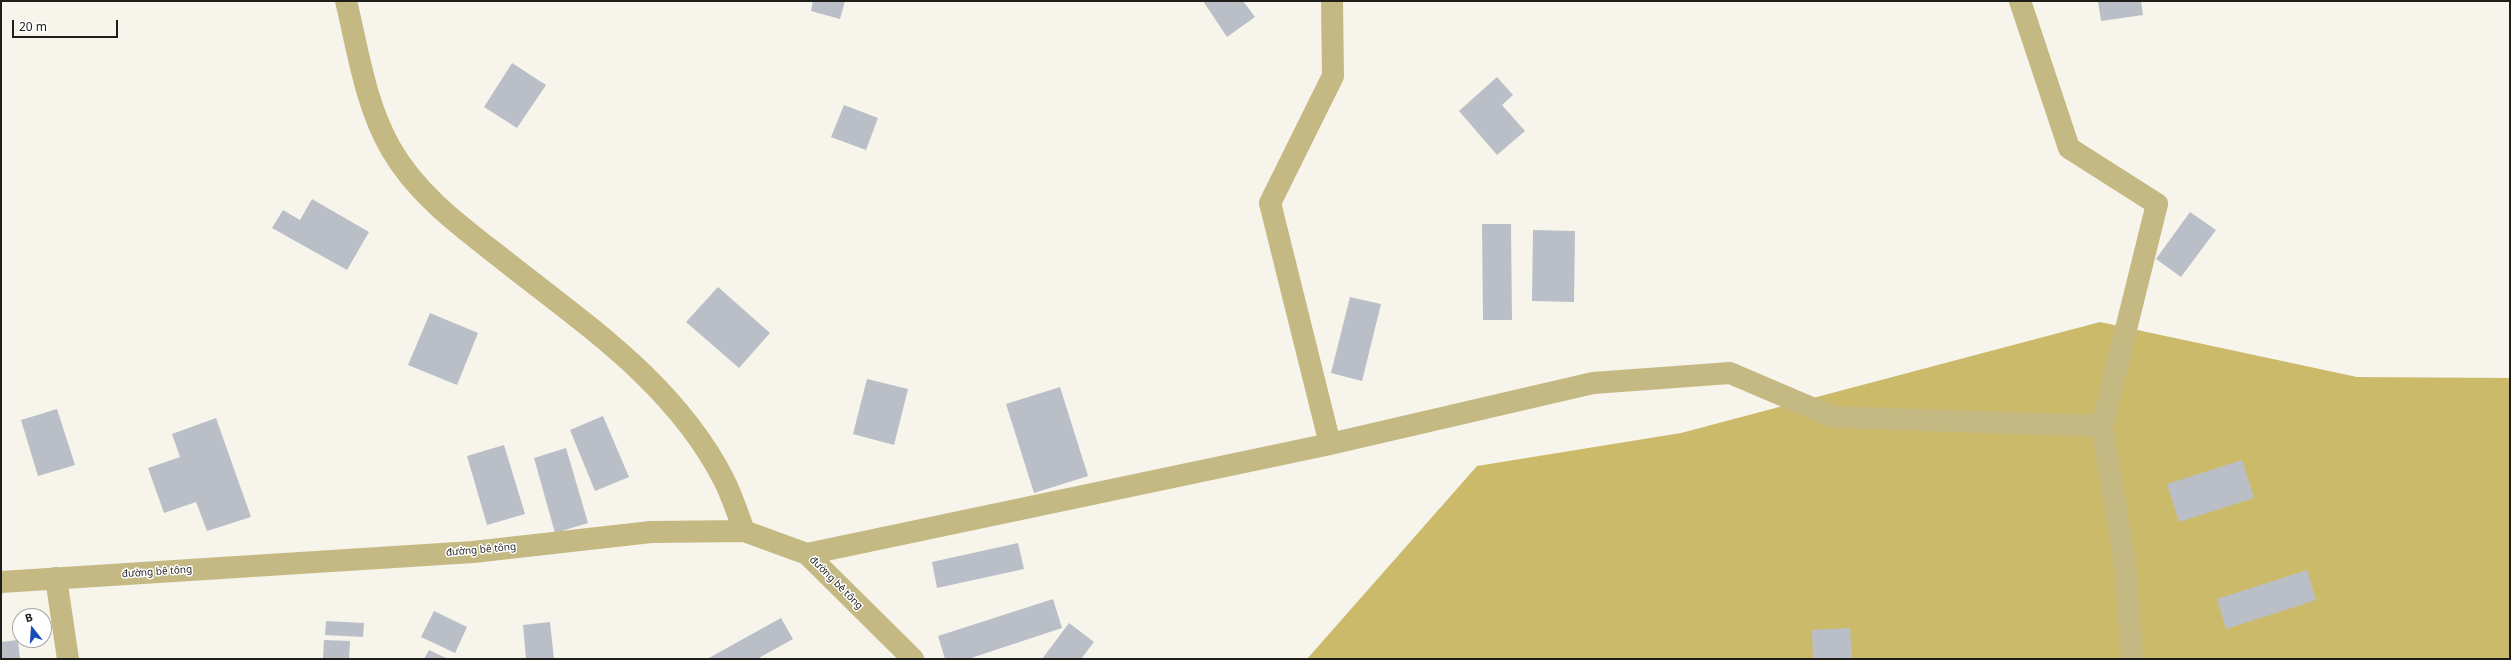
<!DOCTYPE html>
<html>
<head>
<meta charset="utf-8">
<style>
  body { margin:0 }
  #map { position:relative; width:2511px; height:660px; overflow:hidden; background:#f6f4eb; font-family:"Noto Sans",sans-serif }
  canvas { display:block }
  .frame { position:absolute; inset:0; border:2px solid #1f1e1b; pointer-events:none }
  .north { position:absolute; left:12px; top:608px; width:40px; height:40px; box-sizing:border-box; background:#fff; border:1px solid #a5a5a4; border-radius:50%; rotate:343deg; font-size:11px; font-weight:700; line-height:16px; text-align:center; color:#1f1e1b }
  .north::after { content:''; display:block; margin:auto; width:14px; height:18px; background:#154db9; clip-path:polygon(50% 0,100% 100%,50% 72%,0 100%) }
  .scale { position:absolute; left:12px; top:20px; width:106px; height:18px; box-sizing:border-box; border:2px solid #1f1e1b; border-top:0; padding-left:5px; font-size:12px; line-height:14px; white-space:nowrap; color:#1f1e1b; -webkit-text-stroke:3px #fff; paint-order:stroke }
</style>
</head>
<body>
<div id="map">
<canvas width="2511" height="660"></canvas>
<div class="frame"></div>
<div class="north">B</div>
<div class="scale">20 m</div>
</div>
<script>
const context = document.querySelector('canvas').getContext('2d');
context.lineJoin = 'round';
function fillPath(path, color) { context.fillStyle = color; context.fill(path, 'evenodd'); }
function strokePath(path, color, width, dash) { context.strokeStyle = color; context.lineWidth = width; context.lineCap = dash ? 'butt' : 'round'; context.setLineDash(dash || []); context.stroke(path); }
function label(font, color, halo, rows, align = 'center') {
  context.font = font + ' "Noto Sans",sans-serif'; context.lineWidth = 3; context.setLineDash([]); context.textBaseline = 'middle'; context.strokeStyle = halo; context.fillStyle = color; for (const [text, x, y, turn = 0] of rows) {
    context.save(); context.translate(x, y); context.rotate((+turn || 0) * Math.PI / 180); context.textAlign = isNaN(turn) ? turn : align; if (halo) context.strokeText(text, 0, 0); context.fillText(text, 0, 0); context.restore();
  }
}
const forest = new Path2D(`
  M2100,322L2357,377L2510,378V659H1307L1477,466L1681,433Z`);
const building = new Path2D(`
  M813,1H845L840,19L811,11Z
  M1203,1H1243L1255,17L1227,37Z
  M2098,1H2141L2143,15L2101,21Z
  M512,63L546,85L517,128L484,107Z
  M1497,77L1513,95L1502,105L1525,131L1497,155L1459,111Z
  M844,105L878,118L866,150L831,137Z
  M312,199L369,232L347,270L272,228L283,210L300,220Z
  M2190,212L2216,230L2181,277L2156,259Z
  M1482,224H1511L1512,320H1483Z
  M1533,230L1575,231L1574,302L1532,301Z
  M718,287L770,333L739,368L686,322Z
  M1350,297L1381,304L1362,381L1331,373Z
  M430,313L478,333L457,385L408,365Z
  M867,379L908,389L894,445L853,434Z
  M1060,387L1088,476L1034,493L1006,404Z
  M57,409L75,465L38,476L21,420Z
  M603,416L629,477L595,491L570,430Z
  M216,418L251,517L207,531L196,502L164,513L148,468L180,457L172,434Z
  M504,445L525,514L487,525L467,456Z
  M566,448L588,523L555,533L534,458Z
  M2242,460L2254,498L2179,522L2167,484Z
  M1018,543L1024,569L937,588L932,562Z
  M2307,570L2316,600L2226,629L2217,599Z
  M1053,599L1062,628L968,659H945L938,636Z
  M434,611L467,627L455,653L421,637Z
  M781,618L793,639L757,659H707Z
  M326,621L364,623L363,637L325,635Z
  M550,622L554,659H526L523,625Z
  M1069,623L1094,642L1081,659H1042Z
  M1850,628L1852,659H1813L1812,630Z
  M18,640L20,659H1V642Z
  M324,640L350,641L349,659H323Z
  M429,650L448,659H424Z`);
const street = new Path2D(`
  M346,1C358,50 365,104 391,149C418,196 463,228 505,261C586,325 675,384 724,480C732,496 738,514 744,531
  M2102,426L2125,564L2132,659
  M1330,444L1270,203L1333,76L1332,1
  M807,554L1330,444L1593,383L1730,373L1833,417L2102,426L2157,204L2069,148L2020,1
  M56,578L68,659
  M1,582L473,552L651,532L744,531L807,554L913,659`);
const streetNames = [
  ["đường bê tông",481,550,-5],
  ["đường bê tông",157,572,-4],
  ["đường bê tông",836,583,45]
];
fillPath(forest, '#ccba6b');
fillPath(building, '#babfc7');
strokePath(street, '#c5b983', 22);
label('10px', '#1f1e1b', '#fff', streetNames);
</script>
</body>
</html>
